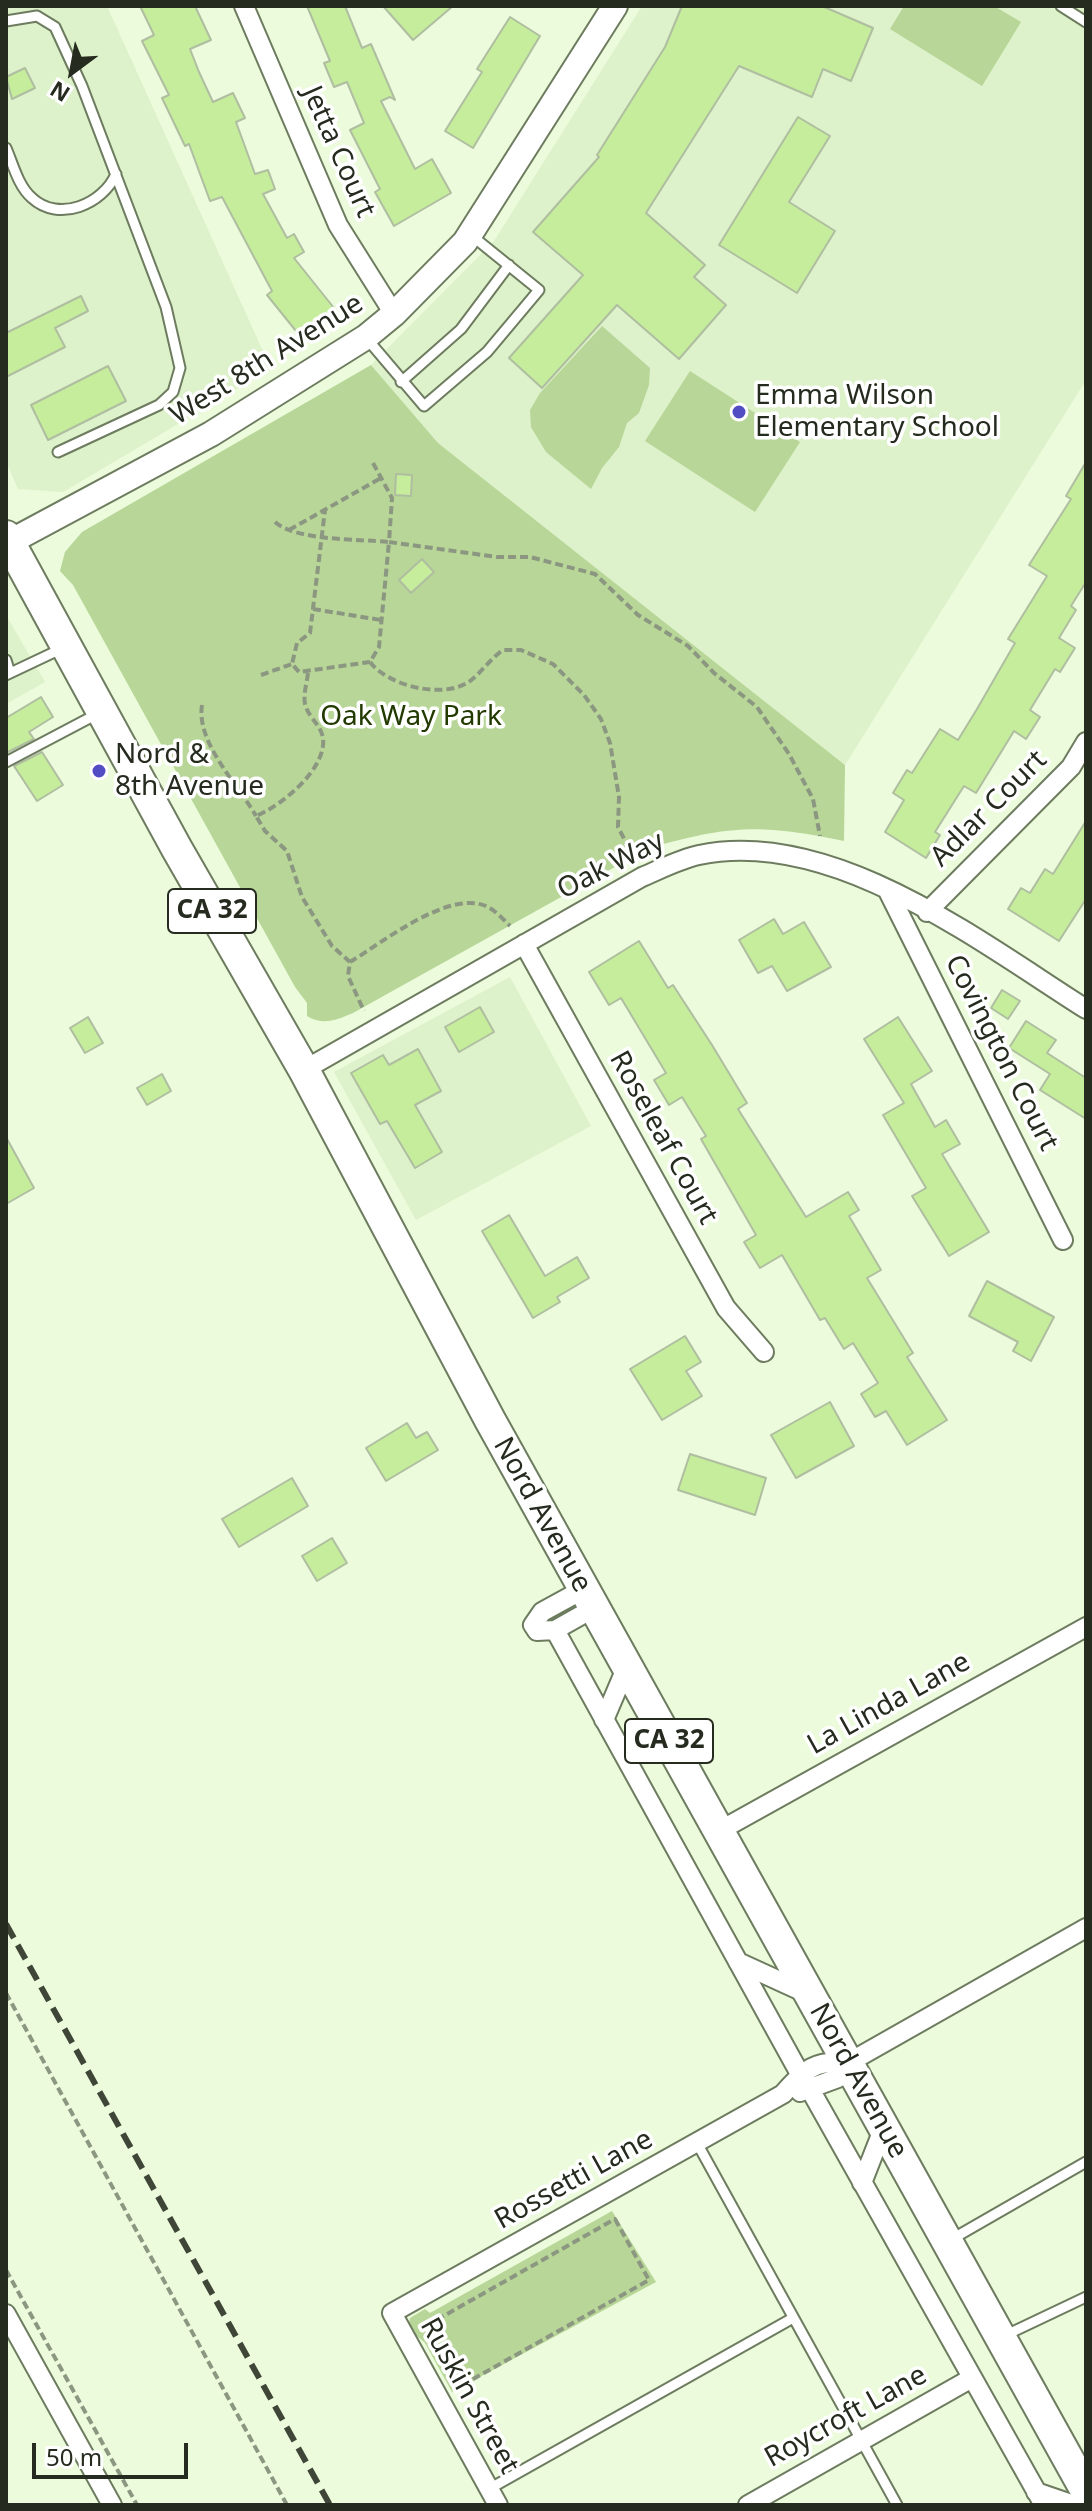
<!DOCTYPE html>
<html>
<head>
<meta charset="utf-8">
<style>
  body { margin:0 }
  #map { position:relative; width:1092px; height:2511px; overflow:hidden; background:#ebfbdb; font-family:"Noto Sans",sans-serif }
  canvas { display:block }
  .frame { position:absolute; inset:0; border:8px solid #252b1f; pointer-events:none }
  .north { position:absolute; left:32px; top:32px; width:80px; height:80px; -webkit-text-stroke:6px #fff; paint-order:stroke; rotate:212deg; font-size:22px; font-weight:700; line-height:32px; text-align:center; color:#252b1f }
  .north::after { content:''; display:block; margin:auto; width:28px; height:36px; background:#252b1f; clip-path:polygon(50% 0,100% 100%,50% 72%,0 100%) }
  .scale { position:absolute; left:32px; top:2443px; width:156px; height:36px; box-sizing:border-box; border:4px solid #252b1f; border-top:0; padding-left:10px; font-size:24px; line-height:28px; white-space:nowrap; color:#252b1f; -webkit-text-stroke:6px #fff; paint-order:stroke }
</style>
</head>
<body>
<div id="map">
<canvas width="1092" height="2511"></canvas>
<div class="frame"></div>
<div class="north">N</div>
<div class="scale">50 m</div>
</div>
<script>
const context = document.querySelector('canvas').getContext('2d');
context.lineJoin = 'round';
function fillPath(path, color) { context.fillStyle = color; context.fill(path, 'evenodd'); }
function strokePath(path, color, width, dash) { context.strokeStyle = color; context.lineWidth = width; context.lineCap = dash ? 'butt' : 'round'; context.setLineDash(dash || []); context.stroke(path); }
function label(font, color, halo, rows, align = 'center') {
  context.font = font + ' "Noto Sans",sans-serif'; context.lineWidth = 7; context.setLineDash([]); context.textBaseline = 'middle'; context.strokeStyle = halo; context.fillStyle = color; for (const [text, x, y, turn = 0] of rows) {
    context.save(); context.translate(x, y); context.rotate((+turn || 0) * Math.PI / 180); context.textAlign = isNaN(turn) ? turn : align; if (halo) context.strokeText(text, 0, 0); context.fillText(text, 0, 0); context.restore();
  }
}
const built = new Path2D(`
  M6,6H107L271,369L63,492L18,489L6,461Z
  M642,6H1086V380L845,765L438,443L371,365L494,241Z
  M6,615L45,682L6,704Z
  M510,977L591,1126L416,1220L334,1072Z`);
const green = new Path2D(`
  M904,6H994L1021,22L982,86L890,29Z
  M602,326L650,368L649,385L639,413L627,423L619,447L602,468L591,489L546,452L531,427L530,410L540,393Z
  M371,365L438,443L845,765L844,841C760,824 732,825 649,848L353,1013C337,1020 323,1026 307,1016V1003L295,987L73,585L60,571L65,552L82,532Z
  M690,371L800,442L755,512L645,441Z
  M612,2211L656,2282L452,2392L425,2343L408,2328L410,2318L425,2309L430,2313Z`);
const building = new Path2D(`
  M140,6H195L211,40L190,49L199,72L213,102L233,93L245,118L236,122L255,174L268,170L275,189L263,194L287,238L294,234L304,252L294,258L334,308L300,336L267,295L272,291L222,197L210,201L189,144L185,146L162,98L169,95L142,41L154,35Z
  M307,6H345L362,48L371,44L395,100L390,97L381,101L415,169L432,159L451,193L394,226L375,192L380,189L350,130L364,123L347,82L334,87L324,63L330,61Z
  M383,6H453L413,40Z
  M682,6H822L873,28L851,81L823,69L812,97L739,66L646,213L705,265L694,277L726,305L679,359L617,305L542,388L509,358L583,275L533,232L599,157L597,155L665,47Z
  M510,17L540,36L473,148L445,131L482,72L477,69Z
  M25,68L35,88L12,99L6,77Z
  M798,117L830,136L789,202L835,231L797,293L719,245Z
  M81,296L88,311L55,328L65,347L6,377V333Z
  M108,366L126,401L48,440L31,405Z
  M1086,462V582L1071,606L1076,610L1059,638L1075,648L1060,672L1055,669L1030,710L1040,717L1026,739L1014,731L976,793L964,786L935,832L940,835L926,858L885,832L904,800L893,793L907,770L912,773L940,729L958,740L977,709L1015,643L1008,639L1047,576L1029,565L1071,499L1066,496Z
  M396,474L412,475L411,496L395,495Z
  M422,559L434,572L411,593L399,580Z
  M41,697L53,717L29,732L34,739L6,753V718Z
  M42,752L63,785L37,801L14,766Z
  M1086,821V899L1059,941L1008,909L1021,888L1030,893L1045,869L1053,874Z
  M774,919L783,934L804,922L831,967L787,991L772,966L758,973L739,940Z
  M639,941L668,988L673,985L712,1045L747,1103L738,1109L806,1217L848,1192L859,1210L849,1216L881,1270L867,1278L913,1353L907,1357L947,1420L907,1445L886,1411L875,1417L861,1394L878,1383L853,1343L844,1349L825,1318L820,1320L782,1255L760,1268L744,1242L756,1235L701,1139L706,1136L682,1097L669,1105L654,1080L666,1073L621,998L609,1005L589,972Z
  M1002,990L1020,1001L1008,1019L991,1008Z
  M480,1007L494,1032L459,1052L445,1027Z
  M88,1017L103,1043L85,1053L70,1028Z
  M898,1017L932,1071L911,1084L935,1127L946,1120L960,1144L942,1154L989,1232L949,1256L912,1196L926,1188L883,1115L904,1103L864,1039Z
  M1026,1021L1056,1040L1047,1053L1086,1078V1119L1040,1090L1050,1074L1009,1048Z
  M418,1049L441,1091L415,1105L442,1152L415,1168L387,1121L380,1124L351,1073L383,1055L389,1065Z
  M162,1074L171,1091L147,1105L137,1088Z
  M6,1137L34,1188L6,1204Z
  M509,1215L545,1276L577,1257L589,1278L557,1297L560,1302L533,1318L482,1231Z
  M987,1281L1054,1317L1031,1361L1013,1351L1018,1342L969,1316Z
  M685,1336L701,1362L686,1371L702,1396L662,1420L630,1369Z
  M830,1402L854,1446L796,1478L771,1435Z
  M407,1423L416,1438L427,1432L438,1450L386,1481L366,1448Z
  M690,1454L766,1478L755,1515L678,1490Z
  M292,1478L308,1506L239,1547L222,1519Z
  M332,1538L347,1563L317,1581L302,1556Z`);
const path = new Path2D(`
  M373,463L392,498L389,542L497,557H530L595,574L638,615L688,646L714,673L757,707L789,754L813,799L820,836
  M275,522C296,541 360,539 389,542L379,647L370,662L299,672L292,664L297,643L310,633C315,592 320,551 325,510
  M289,530L381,478
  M313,609L381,620
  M370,662C388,686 444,700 470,681C482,672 490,659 503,650H521L553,664L584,695L601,719L610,743L619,797L618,827L631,852
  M308,673C307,682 303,695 305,704C308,717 321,725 323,738C327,769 281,806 256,816L265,831L287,851L302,897L332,946L350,962L348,976L364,1011
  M261,675L292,664
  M202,705C196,743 238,784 256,816
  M350,962C382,943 447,890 486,906C495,910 503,919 510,926
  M6,1993L287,2505
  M615,2219L649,2280L459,2387L424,2327Z
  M6,2270L137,2505`);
const service = new Path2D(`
  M1061,6L1086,22
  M6,21L37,16L55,27L82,86L166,307L180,368L173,392L159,405L58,452
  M6,148C13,164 18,186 32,198C59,223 103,204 116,174
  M368,340L424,406L487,352L539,290L471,235
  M401,382L461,329L509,265
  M6,660L10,673
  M6,675L63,648
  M6,762L99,713
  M697,2143L897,2505
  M952,2239L1086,2162
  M1006,2335L1086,2297
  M489,2489L793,2318`);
const minor = new Path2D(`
  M244,6L338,225L394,314
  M888,891L1063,1240
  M927,912L1071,767L1086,742
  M524,944L726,1308L764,1352
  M304,1070L642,877C661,869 680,859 699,855C832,827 980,942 1086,1009
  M584,1589L542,1612L533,1625L537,1631L555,1630L594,1608
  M555,1630L800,2074
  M604,1720L627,1666
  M719,1831L1086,1627
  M738,1962L808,1994
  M811,2091L1044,2505
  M800,2092L838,2078L848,2063L1086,1928
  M862,2183L884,2127
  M6,2314L112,2505
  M1036,2492L1074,2505
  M498,2505L392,2313L783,2094C804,2070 816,2059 848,2063
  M748,2505L972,2378`);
const tertiary = new Path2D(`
  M6,544L211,434L366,337L394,314L465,242L615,6`);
const primary = new Path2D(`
  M6,536L177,849L304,1070L490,1420L1086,2491`);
const rail = new Path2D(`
  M6,1924L330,2505`);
const markers = [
  [739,412,8,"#534dc4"],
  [99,771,8,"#534dc4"]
];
const shields = [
  [212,911,88],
  [669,1741,88]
];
const shieldNames = [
  ["CA 32",212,911],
  ["CA 32",669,1741]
];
const streetNames = [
  ["Jetta Court",338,152,66],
  ["West 8th Avenue",267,360,-32],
  ["Adlar Court",989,809,-45],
  ["Oak Way",611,866,-27],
  ["Covington Court",1001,1053,63],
  ["Roseleaf Court",663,1138,61],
  ["Nord Avenue",542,1515,61],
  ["La Linda Lane",889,1704,-29],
  ["Nord Avenue",858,2081,61],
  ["Rossetti Lane",574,2180,-29],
  ["Ruskin Street",469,2396,61],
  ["Roycroft Lane",846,2417,-29]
];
const poiNames = [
  ["Emma Wilson",755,396],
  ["Elementary School",755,428],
  ["Nord &",115,755],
  ["8th Avenue",115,787]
];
const parkNames = [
  ["Oak Way Park",411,717]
];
fillPath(built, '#ddf1ca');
fillPath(green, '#b7d697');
fillPath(building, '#c5ed9c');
strokePath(building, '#afbea0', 2);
strokePath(service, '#6d7c5f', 13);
strokePath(minor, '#6d7c5f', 22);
strokePath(tertiary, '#6d7c5f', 28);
strokePath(primary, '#6d7c5f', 34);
strokePath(path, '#8c9781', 4, [8, 4]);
strokePath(service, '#fff', 9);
strokePath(minor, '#fff', 18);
strokePath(tertiary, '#fff', 24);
strokePath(primary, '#fff', 30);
strokePath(rail, '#3f4637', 6, [16, 8]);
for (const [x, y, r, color] of markers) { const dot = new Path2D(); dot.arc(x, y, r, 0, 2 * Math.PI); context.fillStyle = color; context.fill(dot); strokePath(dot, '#fff', 3); }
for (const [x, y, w] of shields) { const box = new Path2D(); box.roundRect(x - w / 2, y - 22, w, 44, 6); context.fillStyle = '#fff'; context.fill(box); strokePath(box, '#252b1f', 2); }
label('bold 26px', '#252b1f', null, shieldNames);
label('28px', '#252b1f', '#fff', streetNames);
label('28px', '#252b1f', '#fff', poiNames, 'left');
label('28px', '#223900', '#fff', parkNames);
</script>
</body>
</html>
